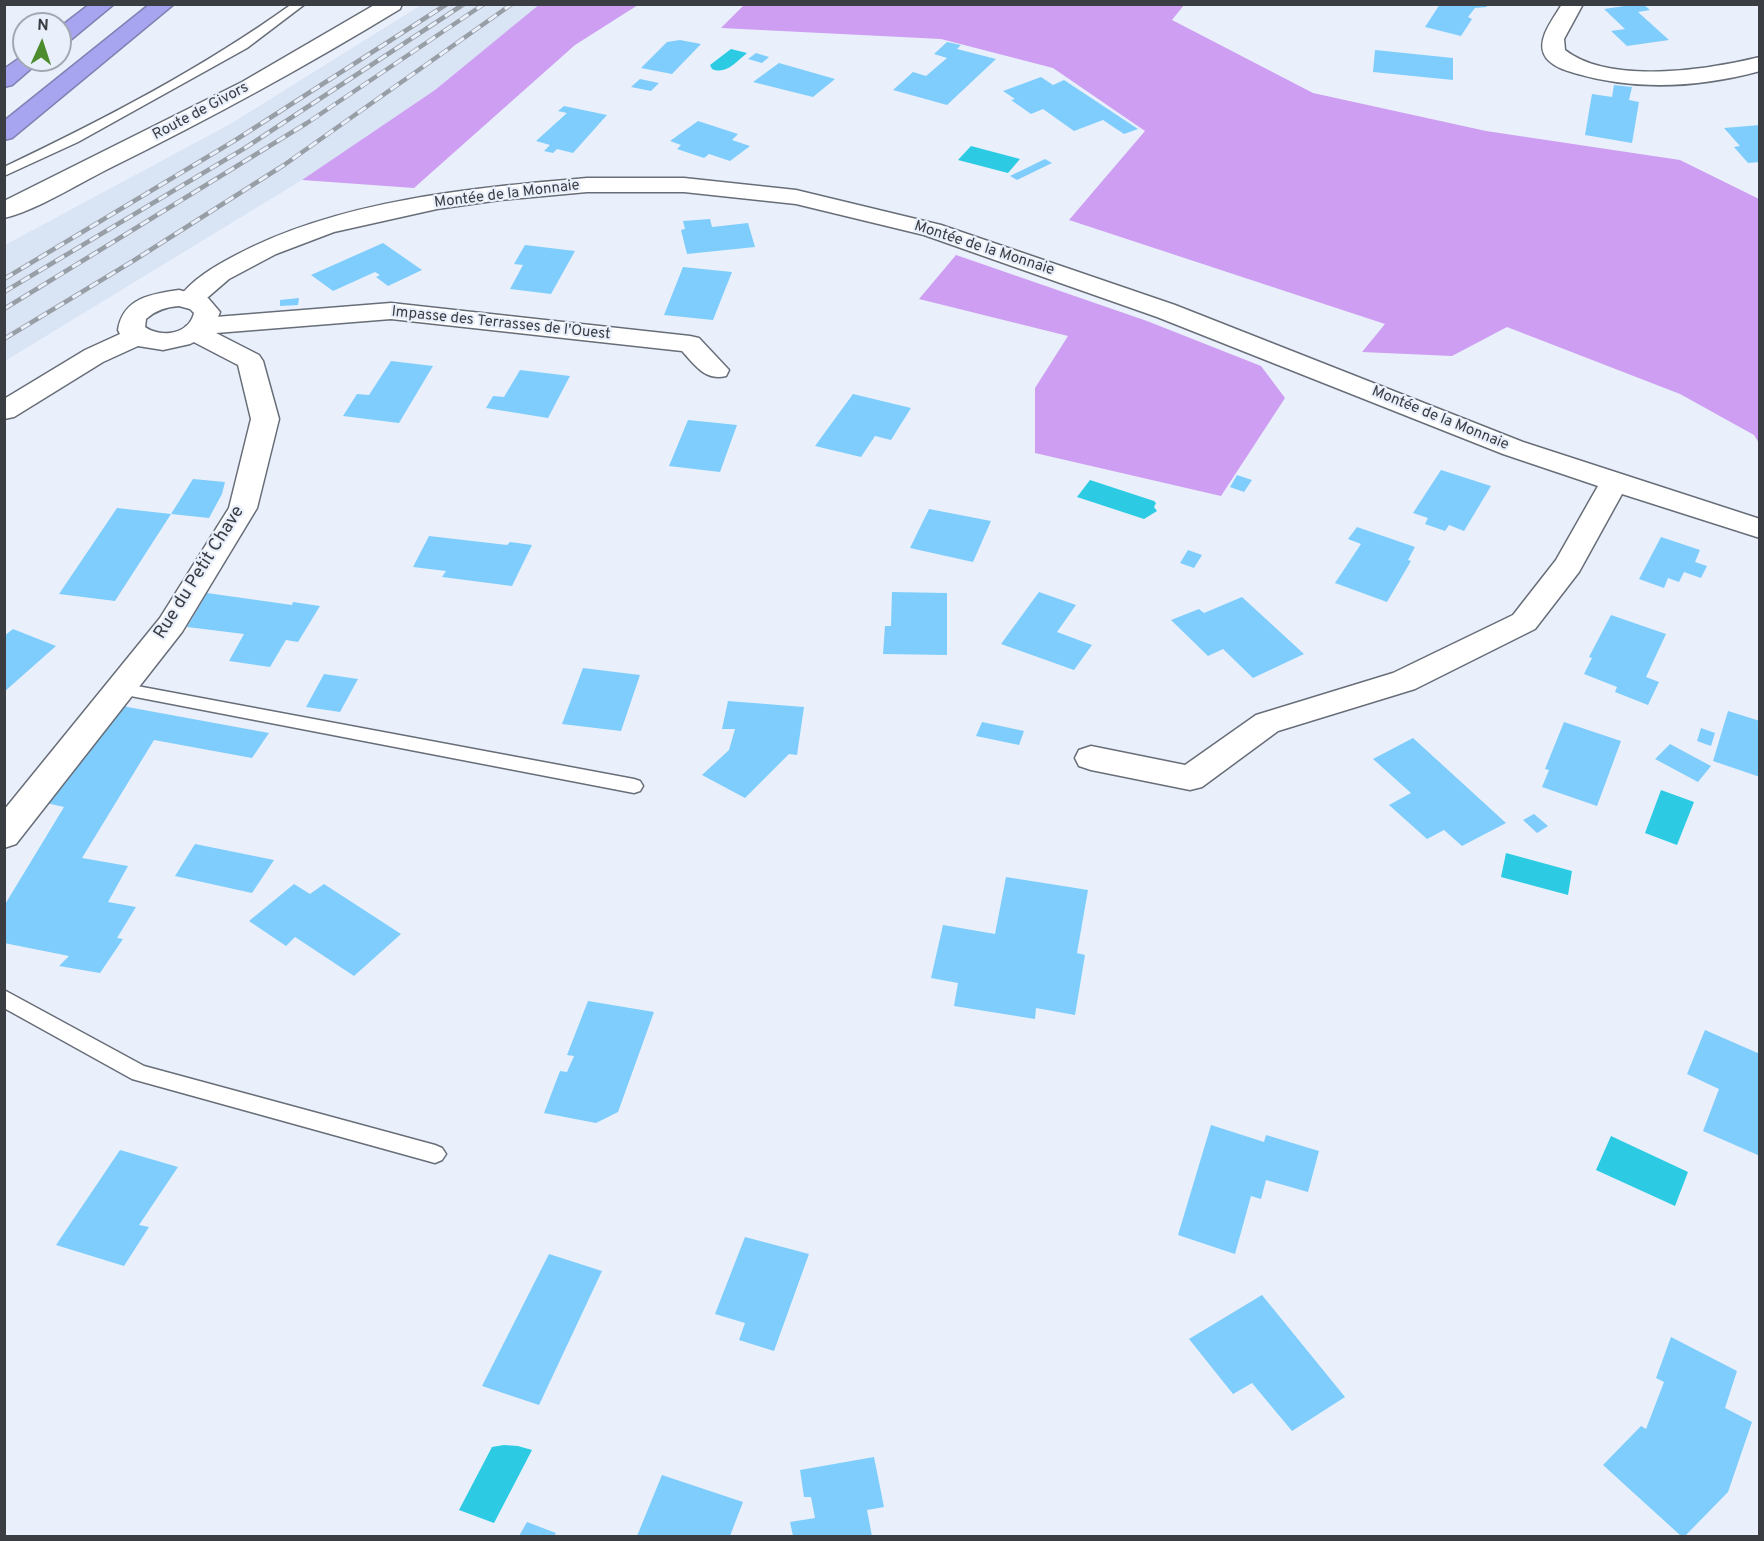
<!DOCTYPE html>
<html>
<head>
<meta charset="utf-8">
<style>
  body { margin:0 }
  #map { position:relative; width:1764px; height:1541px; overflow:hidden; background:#e9f0fc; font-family:Overpass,sans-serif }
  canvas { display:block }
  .frame { position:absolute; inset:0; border:6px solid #3a3d41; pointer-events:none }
  .north { position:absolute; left:12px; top:12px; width:60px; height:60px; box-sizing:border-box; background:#e9f0fc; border:2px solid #a3a8b1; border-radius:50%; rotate:3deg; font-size:16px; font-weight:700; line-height:24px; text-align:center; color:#3a3d41 }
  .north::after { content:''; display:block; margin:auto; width:21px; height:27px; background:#4c8c2d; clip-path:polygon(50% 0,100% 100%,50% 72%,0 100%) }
</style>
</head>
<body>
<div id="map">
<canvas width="1764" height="1541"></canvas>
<div class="frame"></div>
<div class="north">N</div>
</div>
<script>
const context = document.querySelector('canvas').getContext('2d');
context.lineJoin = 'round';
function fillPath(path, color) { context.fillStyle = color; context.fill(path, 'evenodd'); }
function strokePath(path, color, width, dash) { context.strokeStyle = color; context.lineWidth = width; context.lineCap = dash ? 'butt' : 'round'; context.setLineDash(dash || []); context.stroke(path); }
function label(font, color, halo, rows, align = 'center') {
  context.font = font + ' Overpass,sans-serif'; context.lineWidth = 4.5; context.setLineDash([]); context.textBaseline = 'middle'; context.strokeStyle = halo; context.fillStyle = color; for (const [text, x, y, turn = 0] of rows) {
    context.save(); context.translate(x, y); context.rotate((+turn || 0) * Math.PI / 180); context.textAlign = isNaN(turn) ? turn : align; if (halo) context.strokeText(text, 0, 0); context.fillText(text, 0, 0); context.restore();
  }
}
const built = new Path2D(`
  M421,5H540L435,90L302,180L5,361V245L232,123Z`);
const forest = new Path2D(`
  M540,4L638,5L575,45L414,188L302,180L435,90Z
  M744,5H1184L1172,20L1313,93L1486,131L1680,160L1759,199V443L1754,435L1680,394L1507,327L1452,356L1362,352L1385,324L1069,220L1145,131L1053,68L941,39L721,28Z
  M956,255L1147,321L1261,366L1285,398L1221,496L1035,453V388L1068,336L919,299Z`);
const water = new Path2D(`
  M731,49L747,53C736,62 726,75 712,69L710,65Z
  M971,146L1020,159L1008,173L958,160Z
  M1090,480L1154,501L1156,503L1154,507L1157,511L1144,519L1077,497Z
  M1661,790L1694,802L1677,845L1645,833Z
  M1506,853L1572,871L1568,895L1501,877Z
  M1611,1136L1688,1172L1675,1206L1596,1170Z
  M504,1445L518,1446L532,1450L494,1523L459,1510L492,1447Z`);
const building = new Path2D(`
  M1440,4L1486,5L1487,7L1475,8L1468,17L1472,19L1461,36L1425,27Z
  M1638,4H1643L1650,10L1638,12L1669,40L1627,46L1611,31L1625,29L1604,9Z
  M680,40L701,44L672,74L641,68L667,42Z
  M947,42L961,45L957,49L996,59L947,105L893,90L913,72L926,76L947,58L934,54Z
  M1375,50L1453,58V80L1373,72Z
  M756,53L769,57L762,63L748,59Z
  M779,63L835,79L813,97L753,82Z
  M1041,77L1053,85L1064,80L1138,129L1124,134L1103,120L1074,131L1043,109L1031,114L1011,100L1015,99L1003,91Z
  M640,79L659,83L651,91L631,87Z
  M1614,85L1632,87L1629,100L1639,102L1632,143L1585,135L1592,94L1612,97Z
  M564,106L607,115L573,153L557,149L553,153L544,151L550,145L536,141L567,113L558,111Z
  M698,121L738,134L732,140L750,146L730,161L709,154L704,158L677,149L681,145L670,141Z
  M1760,125V162L1748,163L1734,147L1740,146L1724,128Z
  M1045,159L1052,163L1017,180L1010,176Z
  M710,219L712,227L748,223L755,247L687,254L681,230L685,229L683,221Z
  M383,243L422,270L388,286L376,277L380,275L375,272L333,291L311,275Z
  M525,245L575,251L551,294L510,289L523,265L514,264Z
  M683,267L732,272L713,320L664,315Z
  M299,298L298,305L280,306V300Z
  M391,361L433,366L399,423L343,416L357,394L369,395Z
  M520,370L570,376L548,418L486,408L493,396L504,397Z
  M853,394L911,408L891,440L875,436L861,457L815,446Z
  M688,420L737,425L720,472L669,466Z
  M1441,470L1491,486L1464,531L1449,525L1445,531L1425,524L1428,518L1413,513Z
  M1237,475L1252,480L1244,492L1230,487Z
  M193,479L225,482L222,494L209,518L171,514Z
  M117,508L171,514L115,601L59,594Z
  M929,509L991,521L973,562L910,548Z
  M1357,527L1415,547L1408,560L1411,561L1387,602L1335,583L1361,544L1348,539Z
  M429,536L507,545L510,542L532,545L512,586L442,577L446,571L413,567Z
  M1661,537L1700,550L1695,562L1707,566L1701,578L1684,572L1679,582L1668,578L1664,588L1639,579Z
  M1188,550L1202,555L1194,568L1180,563Z
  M892,592L947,593V655L883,654L885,626H891Z
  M1039,592L1076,605L1057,632L1092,645L1074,670L1001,644Z
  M207,593L292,605L293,602L320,606L298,642L286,640L270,667L229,661L244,634L187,627Z
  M1242,597L1304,654L1253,678L1223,649L1208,656L1171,620L1199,609L1204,613Z
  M1611,615L1666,634L1646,677L1659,682L1648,705L1615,692L1617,687L1584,674L1592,658L1589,657Z
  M13,629L56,646L4,692V636Z
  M583,668L640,675L621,731L562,724Z
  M324,674L358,679L340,712L306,707Z
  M728,701L804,707L797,755L789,754L745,798L702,775L729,750L735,729H722Z
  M122,706L269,733L252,758L154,740L82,858L128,866L108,902L136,907L117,938L123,939L100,973L59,966L69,956L4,943V906L64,807L42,802Z
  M1728,711L1760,721V777L1713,761Z
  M982,722L1024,731L1019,745L976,736Z
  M1564,722L1621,741L1597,806L1542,787L1549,770L1545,769Z
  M1701,728L1715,733L1711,746L1697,741Z
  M1413,738L1506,823L1462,846L1444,830L1427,839L1389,805L1411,793L1373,759Z
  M1670,744L1711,766L1698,782L1655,759Z
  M1534,814L1548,826L1537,833L1523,820Z
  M195,844L274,860L252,893L175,876Z
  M1006,877L1088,890L1077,953L1085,955L1075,1015L1036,1008L1035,1019L954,1006L958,983L931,978L943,925L995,934Z
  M294,884L310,894L324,884L401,934L354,976L295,937L286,946L249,921Z
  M588,1001L654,1012L618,1112L596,1123L544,1113L560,1071L567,1072L574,1056L567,1055Z
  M1705,1030L1760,1054V1156L1703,1131L1719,1089L1687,1074Z
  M1211,1125L1264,1142L1266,1135L1319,1151L1308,1192L1266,1180L1261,1199L1251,1196L1235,1254L1178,1235Z
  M120,1150L178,1167L139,1225L149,1227L124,1266L56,1245Z
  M745,1237L809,1254L774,1351L739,1340L745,1323L715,1314Z
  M549,1254L602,1271L539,1405L482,1386Z
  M1262,1295L1345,1397L1292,1431L1252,1383L1233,1394L1189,1339Z
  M1671,1337L1737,1371L1725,1408L1752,1422L1728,1492L1685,1536H1681L1603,1465L1641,1426L1646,1429L1664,1382L1656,1378Z
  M874,1457L884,1507L867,1510L872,1536H793L790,1522L815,1518L811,1497H804L800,1470Z
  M662,1475L743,1502L730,1536H637Z
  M527,1522L556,1533L554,1536H519Z`);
const service = new Path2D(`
  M292,4H305L247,48L78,142L4,176V167C103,120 203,68 292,4Z
  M121,683L634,779L640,781L643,786L640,791L634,793L115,693L112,689L115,685Z
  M4,990L144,1066L435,1145L442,1148L446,1154L442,1160L435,1163L132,1079L4,1008Z`);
const minor = new Path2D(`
  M1562,4H1583L1564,39L1565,50C1610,85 1707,70 1760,57V71C1701,87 1637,91 1578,74C1567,71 1549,66 1544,54C1537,38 1554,18 1562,4Z
  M587,178H684L796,190L941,225L1175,305L1523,442L1760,519V538L1622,494L1579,572L1535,629L1415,689L1278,731L1202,787L1190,790L1091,770L1079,766L1075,758L1079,750L1091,746L1185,765L1256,715L1393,673L1513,615L1556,560L1598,486L1503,454L1157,317L924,235L796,204L684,192H587L500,200L437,209L334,232L276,254L229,279L200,304L191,307L182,304L178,299C192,279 215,266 236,255C340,200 471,188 587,178Z
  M391,303L690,336L699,338L729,370L726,376C705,381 695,365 682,351L391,319L216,333L259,355L263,361L279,419L257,508L182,632L16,844L4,848V810L160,618L229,508L251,419L238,365L186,338L182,332L186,326L190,325L194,320L203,318Z`);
const tertiary = new Path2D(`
  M179,290L208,298L220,312L214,327L204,337L190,344L163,350L138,346L103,362L14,417L4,419V399L85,350L120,334L118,330C123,298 151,294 179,290ZM179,306L190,309L194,313C189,335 160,338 145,327L146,319C156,310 166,307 179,306Z`);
const secondary = new Path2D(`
  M376,4H402L400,9C305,67 207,120 108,169C78,184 35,211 4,218V201L242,82Z`);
const motorway = new Path2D(`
  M90,4H114L68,42L60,44V27Z
  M150,4H174L12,138L4,140V121Z
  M24,55V60H41L12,85L4,87V69Z`);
const rail = new Path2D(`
  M4,279L234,141L447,4
  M4,292L245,148L464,4
  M4,309L307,123L484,4
  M4,339L133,261L284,165L512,4`);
const farStreetnames = [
  ["Route de Givors",201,112,-28],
  ["Montée de la Monnaie",507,195,-7],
  ["Montée de la Monnaie",984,249,18],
  ["Impasse des Terrasses de l'Ouest",501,324,6],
  ["Montée de la Monnaie",1440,419,22]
];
const streetNames = [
  ["Rue du Petit Chave",200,573,-58]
];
fillPath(built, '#d9e4f5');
fillPath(forest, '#cd9ef1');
fillPath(water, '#2ccbe3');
fillPath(building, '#7fcdfc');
strokePath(service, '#686e78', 3);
strokePath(minor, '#686e78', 3);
strokePath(tertiary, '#686e78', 3);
strokePath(secondary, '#686e78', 3);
strokePath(motorway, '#8181b3', 3);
fillPath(service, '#fff');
fillPath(minor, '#fff');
fillPath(tertiary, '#fff');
fillPath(secondary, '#fff');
fillPath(motorway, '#a7a5f0');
strokePath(rail, '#989ea6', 4.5);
strokePath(rail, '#e9f0fc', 3, [10]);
label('15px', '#3a3d41', '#e9f0fc', farStreetnames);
label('18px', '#3a3d41', '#e9f0fc', streetNames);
</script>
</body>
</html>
